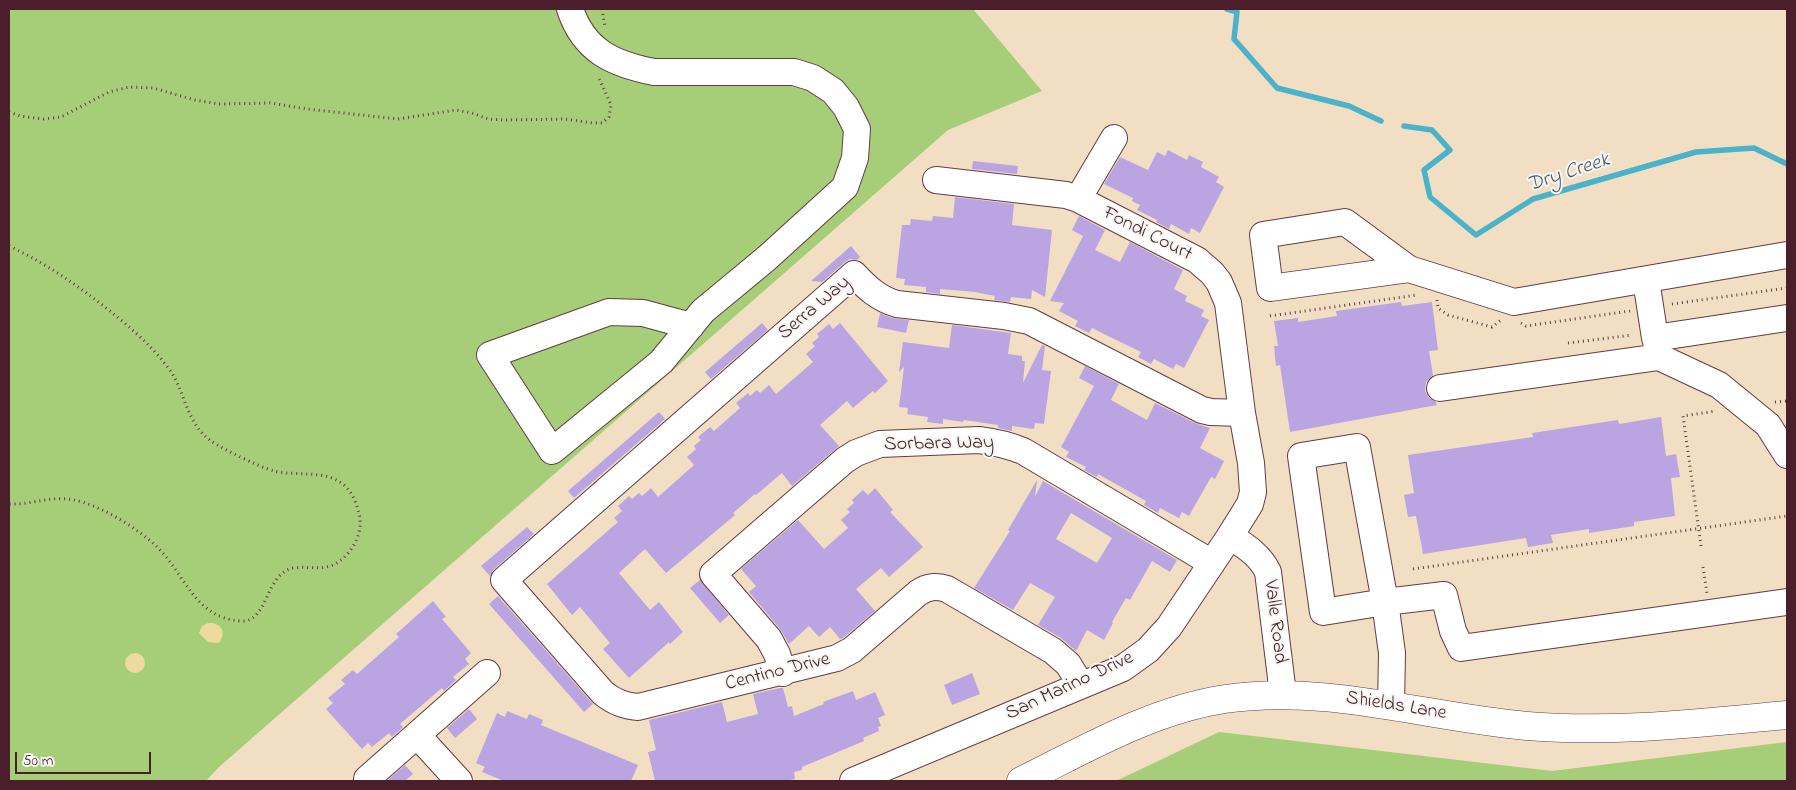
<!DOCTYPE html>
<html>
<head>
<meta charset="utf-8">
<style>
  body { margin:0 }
  #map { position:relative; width:1796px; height:790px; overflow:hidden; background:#f2dfc3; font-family:"Indie Flower",sans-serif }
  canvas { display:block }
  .frame { position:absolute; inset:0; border:10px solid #4a1f2b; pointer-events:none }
  .scale { position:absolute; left:15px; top:752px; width:136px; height:22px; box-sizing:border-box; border:2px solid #4a1f2b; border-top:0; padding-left:6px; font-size:15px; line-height:18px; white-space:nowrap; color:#4a1f2b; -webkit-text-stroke:4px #f6f6f2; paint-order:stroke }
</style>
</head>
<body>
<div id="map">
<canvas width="1796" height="790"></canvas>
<div class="frame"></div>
<div class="scale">50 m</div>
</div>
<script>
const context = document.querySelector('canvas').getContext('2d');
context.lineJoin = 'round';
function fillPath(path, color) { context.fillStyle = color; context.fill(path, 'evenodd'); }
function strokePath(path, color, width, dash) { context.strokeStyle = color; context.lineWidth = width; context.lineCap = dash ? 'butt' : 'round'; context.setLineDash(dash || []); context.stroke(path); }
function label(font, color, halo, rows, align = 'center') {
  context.font = font + ' "Indie Flower",sans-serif'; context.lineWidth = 4; context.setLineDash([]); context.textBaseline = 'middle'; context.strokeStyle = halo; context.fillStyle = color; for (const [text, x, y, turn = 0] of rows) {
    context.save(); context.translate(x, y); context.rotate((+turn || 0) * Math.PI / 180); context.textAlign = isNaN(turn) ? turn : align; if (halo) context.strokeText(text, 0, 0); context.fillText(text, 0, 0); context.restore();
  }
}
const green = new Path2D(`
  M9,9H973L1042,91L948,130L219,767L206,781H9Z
  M1219,732L1552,771L1787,742V781H1116Z`);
const sand = new Path2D(`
  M208,623C221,622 227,632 219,643L208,642L199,633L202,626Z
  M125 663a10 10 0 1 1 20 0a10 10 0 1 1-20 0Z`);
const stream = new Path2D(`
  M1227,9L1237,12L1234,39L1277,88L1349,106L1381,121
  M1404,126L1432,130L1450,150L1424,170L1430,197L1476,235L1533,199L1696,152L1754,148L1787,164`);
const building = new Path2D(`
  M1168,150L1187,160L1189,155L1203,162L1201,167L1219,177L1216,182L1224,187L1200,233L1191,228L1189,234L1171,224L1169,229L1156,222L1157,220L1137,210L1140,205L1132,201L1133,198L1104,184L1120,157L1148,170L1157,152L1165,156Z
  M973,161L1018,166L1017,174L972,169Z
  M955,197L1014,204L1012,225L1052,230L1045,297L1032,290L1031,299L1011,297L1010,302L994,300L995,296L975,292L940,289V294L926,292V287L904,285L905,279L896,278L902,225H910L911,219L932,221L933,216L953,218Z
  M1079,216L1105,230L1095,250L1120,262L1130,242L1183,270L1174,289L1187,296L1185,301L1204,310L1201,316L1209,320L1184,368L1176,364L1173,369L1154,359L1151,364L1138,357L1141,352L1110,337L1092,328L1089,333L1075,326L1078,321L1059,311L1064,303L1050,301L1083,236L1072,230Z
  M851,246L860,257L857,260L850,259L845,262L822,282L811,281Z
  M1401,302L1402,306L1432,302L1438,350L1429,351L1433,375L1426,382L1425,390L1428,397L1436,402L1437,405L1290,432L1280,365L1276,366L1274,346H1278L1274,321L1298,318V322L1337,316L1336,311Z
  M880,313L892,318L909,320L906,333L877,327Z
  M762,323L768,330L711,379L705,372Z
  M840,323L888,381L875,393L873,391L853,408L847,401L820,425L839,446L792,486L782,473L756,495L755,494L733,513L735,515L666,573L645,549L619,573L650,610L659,602L683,632L670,644L669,642L629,678L603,649L610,643L580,607L572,615L547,584L618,522L614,518L622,511L618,506L629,496L632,499L639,493L642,496L651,488L658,497L694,465L687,457L696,449L694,446L701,440L698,437L710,427L714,431L740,408L736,403L748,393L750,396L757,390L760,393L769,385L776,394L813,362L806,354L815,346L812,343L819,337L817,334L829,324L833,329Z
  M952,325L1011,333L1008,354L1022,356V361H1025L1023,383L1042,345L1045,346L1042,370L1051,371L1044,424L1035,423L1034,429L1012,426V431L998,428V425L964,420L963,422L943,419V424L927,422L928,417L907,414L908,408L899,407L904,367L899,372L903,342L949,348Z
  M1085,366L1119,384L1111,400L1147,420L1155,403L1195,423L1210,428L1200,448L1224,461L1215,479L1211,477L1189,516L1182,512L1179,518L1160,508L1158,513L1144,505L1146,501L1098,474L1097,477L1084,470L1086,467L1066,457L1069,452L1061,447L1094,386L1079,378Z
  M659,412L665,419L574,498L568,491Z
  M1661,417L1666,456L1676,454L1680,477L1671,478L1675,516L1634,522V526L1589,533V529L1551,535L1553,543L1528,547L1526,538L1423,554L1416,516L1408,517L1404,495L1414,493L1408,455L1533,437L1532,433L1618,420L1619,424Z
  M1037,480L1035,497L1043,481L1177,560L1170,572L1152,561L1130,600L1126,598L1112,622L1113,623L1104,640L1087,630L1076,651L1061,638L1038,625L1055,597L1030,583L1013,610L974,588L1010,531L1008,530ZM1071,513L1112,538L1097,563L1056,539Z
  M875,488L893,510L890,512L923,547L889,577L881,568L856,589L875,611L843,638L840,639L830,627L819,637L809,626L789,644L780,629L749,592L756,586L741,569L798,520L824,549L848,528L841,520L850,512L847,509L854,503L852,500L863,490L868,495Z
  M527,527L534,534L494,569L490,576L481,566Z
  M700,580L729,615L720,623L690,588Z
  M498,596L593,704L584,712L489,604Z
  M433,601L446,617L442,619L471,653L465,659L469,664L453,677L456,680L444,691L442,688L400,724L403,727L392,737L389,733L372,747L368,743L362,749L326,709L333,703L328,698L345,684L341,680L353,670L357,674L399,637L396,634Z
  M972,673L980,694L952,705L944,685Z
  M780,688H783L788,707L792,706L794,716L824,704L823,702L853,691L856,700L875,692L885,715L878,718L881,726L878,727L879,731L863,738L864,741L802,767V770L794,772L795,779L785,781H655L648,752L656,750L649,720L722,702L727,722L758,714L753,694Z
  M469,709L477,719L455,738L447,728Z
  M507,711L527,719L529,714L543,720L541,725L638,765L631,781H504L482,772L485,767L476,763L497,713L505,717Z
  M405,765L413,774L405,781H387Z`);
const path = new Path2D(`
  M602,9L605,27
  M9,112L20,116L44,119L61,117L109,92L129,87L153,88L195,100L219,104L270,103L307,109L398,119L456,110L472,113L488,119L504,120L565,119L593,123H602L609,117L611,105L598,76
  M9,246C47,264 77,285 110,311C131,328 153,347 169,369C186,392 185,422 211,441C223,449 259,467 274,471C303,478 340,465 355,501C359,511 362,521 359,532C356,547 341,565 326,567C315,569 304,566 293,568C265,574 268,623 241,621C194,618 186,575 157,547C140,530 106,509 82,502C53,493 36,505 9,504
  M1437,300L1438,308L1448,315L1492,327L1501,320
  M1672,304L1787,288
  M1270,316L1417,295
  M1521,323L1526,326L1630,311
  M1568,343L1632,335
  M1775,402L1787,401
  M1701,546L1683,416L1716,411
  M1703,567L1707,593
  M1413,569L1787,516`);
const minor = new Path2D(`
  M570,9C584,51 613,64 654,72H794L813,78L833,91L846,107L857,129L855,158L845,187L767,258L703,311L661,362L552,451L490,355L609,312L643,313L691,326
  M1078,199L1114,138
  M1409,269L1345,222L1263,235L1270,288L1409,269L1514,302L1787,255
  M1646,280L1655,338L1787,318
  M1656,341L1659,357L1719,385L1768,425L1787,455
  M1440,388L1659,357
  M1357,447L1385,602L1323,612L1301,456Z
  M1230,536C1245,546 1260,555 1268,572L1283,694
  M783,673L777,654L769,639L713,574L845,460L856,453L880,444L979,440C995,442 1008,445 1023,451L1212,563
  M1081,685L1068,664L1053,651L947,589C936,586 928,586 918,593L852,650L837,658L638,707C624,706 614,702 603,693L504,580L854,274C867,288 879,299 897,304L1004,316L1029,321L1202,410L1211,412L1242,413
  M1391,706L1392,653L1385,602L1444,595L1453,631L1461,648L1787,602
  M417,735L459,781
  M367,779L487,673
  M853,781L1123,668L1148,650L1169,627L1230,536L1250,504L1253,492L1251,463L1242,413L1228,303L1219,282L1212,273L1197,260L1078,199L1066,195L936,180`);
const major = new Path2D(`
  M1021,781C1086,749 1152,710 1225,699C1327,684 1426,717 1527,726C1614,733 1700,723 1787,715`);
const streetNames = [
  ["Fondi Court",1147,235,27],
  ["Serra Way",815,309,-40],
  ["Sorbara Way",939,445,-1],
  ["Valle Road",1274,622,83],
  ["Centino Drive",778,673,-14],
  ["San Marino Drive",1070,687,-25],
  ["Shields Lane",1396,707,9]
];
const waterNames = [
  ["Dry Creek",1569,174,-18]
];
fillPath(green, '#a6cd78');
fillPath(sand, '#eeda9e');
strokePath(stream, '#4ab2c9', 5.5);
fillPath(building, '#baa4e2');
strokePath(minor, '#633c42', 28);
strokePath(major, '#633c42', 29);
strokePath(path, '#633c42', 3, [1, 4]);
strokePath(minor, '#fff', 26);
strokePath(major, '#fff', 28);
label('20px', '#4a1f2b', '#f6f6f2', streetNames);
label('italic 21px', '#4a5a6a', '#f6f6f2', waterNames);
</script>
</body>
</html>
